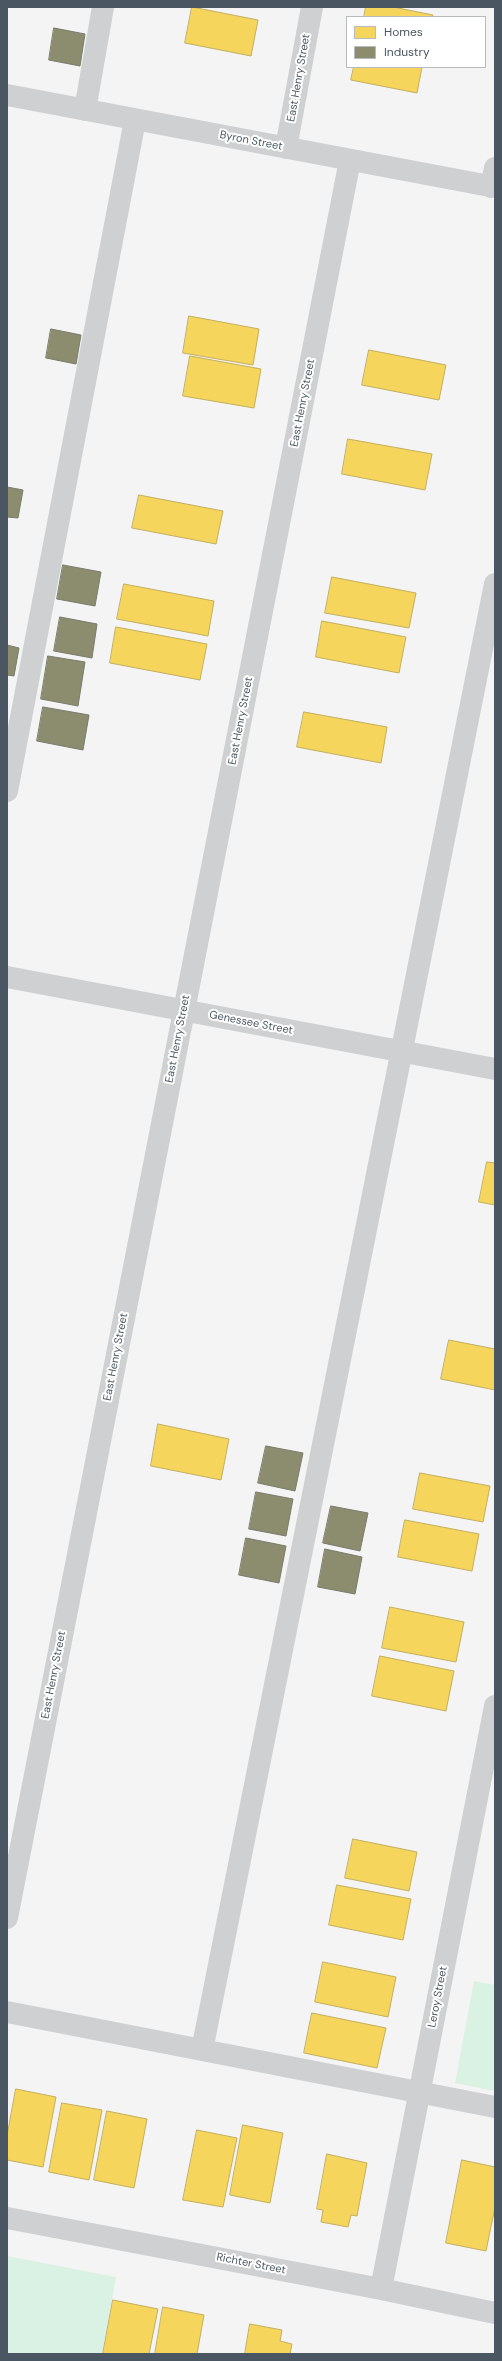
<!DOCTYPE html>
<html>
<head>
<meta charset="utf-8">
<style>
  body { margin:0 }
  #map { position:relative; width:502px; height:2361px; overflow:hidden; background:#f4f4f4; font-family:"DM Sans",sans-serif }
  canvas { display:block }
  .frame { position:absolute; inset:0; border:8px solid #4a5661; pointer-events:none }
  .legend { position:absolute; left:346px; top:16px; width:140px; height:52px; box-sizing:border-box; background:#fff; border:1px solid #b7bbc0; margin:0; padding:5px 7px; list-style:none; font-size:12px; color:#4a5661 }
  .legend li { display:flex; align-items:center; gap:8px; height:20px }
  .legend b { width:20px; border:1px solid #b7bbc0 }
</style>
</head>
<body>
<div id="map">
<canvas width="502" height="2361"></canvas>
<div class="frame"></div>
<ul class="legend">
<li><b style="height:11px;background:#f6d55c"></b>Homes</li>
<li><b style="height:11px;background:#8c8c6e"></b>Industry</li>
</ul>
</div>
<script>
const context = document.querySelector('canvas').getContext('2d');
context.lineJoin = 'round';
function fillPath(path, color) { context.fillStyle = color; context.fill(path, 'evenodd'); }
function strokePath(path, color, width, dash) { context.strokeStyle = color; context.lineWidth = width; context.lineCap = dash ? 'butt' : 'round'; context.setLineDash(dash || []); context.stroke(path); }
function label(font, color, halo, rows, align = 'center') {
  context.font = font + ' "DM Sans",sans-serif'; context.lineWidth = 4; context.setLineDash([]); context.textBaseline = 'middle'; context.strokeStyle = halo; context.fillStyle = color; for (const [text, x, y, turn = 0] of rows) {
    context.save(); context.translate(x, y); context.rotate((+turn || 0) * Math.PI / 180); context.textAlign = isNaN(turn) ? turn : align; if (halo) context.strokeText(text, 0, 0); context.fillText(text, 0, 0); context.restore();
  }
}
const green = new Path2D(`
  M474,1981L495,1985V2091L455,2083Z
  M7,2256L116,2277L102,2354H7Z`);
const homes = new Path2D(`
  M192,7L258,20L251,56L185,43Z
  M366,7H393L433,15L432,17H364Z
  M354,67H422L417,93L351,80Z
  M189,316L259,329L253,365L183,353Z
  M369,350L446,365L439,400L362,385Z
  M190,356L261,369L254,408L183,396Z
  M348,439L432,454L425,490L342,474Z
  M139,495L223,511L216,544L132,528Z
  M332,577L416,593L409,628L325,613Z
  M124,584L214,601L208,636L117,619Z
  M322,621L406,637L399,673L316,657Z
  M116,627L207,644L200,680L110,663Z
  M304,712L387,727L381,763L297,747Z
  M487,1162L495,1163V1205L479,1202Z
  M449,1340L495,1349V1390L441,1379Z
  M158,1424L229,1439L221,1480L151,1466Z
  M420,1473L490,1486L483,1522L413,1509Z
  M405,1520L479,1534L472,1571L398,1557Z
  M390,1607L464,1622L456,1662L382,1648Z
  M380,1656L454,1671L446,1711L372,1696Z
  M353,1839L417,1852L409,1891L345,1878Z
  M337,1885L411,1899L403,1940L329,1925Z
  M323,1962L396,1977L388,2017L315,2002Z
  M312,2013L386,2028L377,2068L304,2053Z
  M16,2089L56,2097L43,2167L7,2160V2136Z
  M62,2103L102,2110L89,2180L49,2172Z
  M107,2111L147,2119L134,2188L94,2180Z
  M243,2125L283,2133L270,2203L230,2195Z
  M197,2130L237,2138L223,2207L183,2200Z
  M327,2154L367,2163L357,2216L351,2215L348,2227L321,2222L323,2210L317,2209Z
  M462,2160L495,2167V2207L486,2251L446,2243Z
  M113,2300L158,2309L149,2354H103Z
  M163,2307L204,2315L197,2354H155Z
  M250,2324L282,2330L280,2341L292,2344L290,2354H245Z`);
const industry = new Path2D(`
  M54,28L85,34L80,66L49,60Z
  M51,329L81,335L76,364L46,358Z
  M7,487L23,490L18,518L7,517Z
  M63,565L101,572L95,606L57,599Z
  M60,617L97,624L92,658L54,651Z
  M7,645L19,648L14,676L7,675Z
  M48,656L85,662L78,706L41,699Z
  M43,707L89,715L83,750L37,741Z
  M266,1446L303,1453L295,1491L258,1483Z
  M256,1492L293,1499L286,1536L249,1529Z
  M331,1506L368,1513L360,1551L323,1543Z
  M246,1538L286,1546L279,1583L239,1575Z
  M325,1549L362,1557L355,1594L318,1587Z`);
const minor = new Path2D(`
  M7,95L495,187
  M85,110L103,7
  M286,148L312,7
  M491,187L495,168
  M7,791L135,120
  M7,977L495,1069
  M7,1918L350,160
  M7,2012L495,2107
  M202,2050L495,584
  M7,2218L381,2289L495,2313
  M381,2289L495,1706`);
const streetNames = [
  ["East Henry Street",299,78,-80],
  ["Byron Street",251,141,11],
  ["East Henry Street",303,403,-79],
  ["East Henry Street",241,721,-79],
  ["Genessee Street",251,1023,11],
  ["East Henry Street",178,1039,-79],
  ["East Henry Street",116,1357,-79],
  ["East Henry Street",54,1675,-79],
  ["Leroy Street",438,1997,-79],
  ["Richter Street",251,2264,11]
];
fillPath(green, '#d9f2e3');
fillPath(homes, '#f6d55c');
strokePath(homes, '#c2af5e', 1);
fillPath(industry, '#8c8c6e');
strokePath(industry, '#787c6a', 1);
strokePath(minor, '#ced0d2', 22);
label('11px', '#4a5661', '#fff', streetNames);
</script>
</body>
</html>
